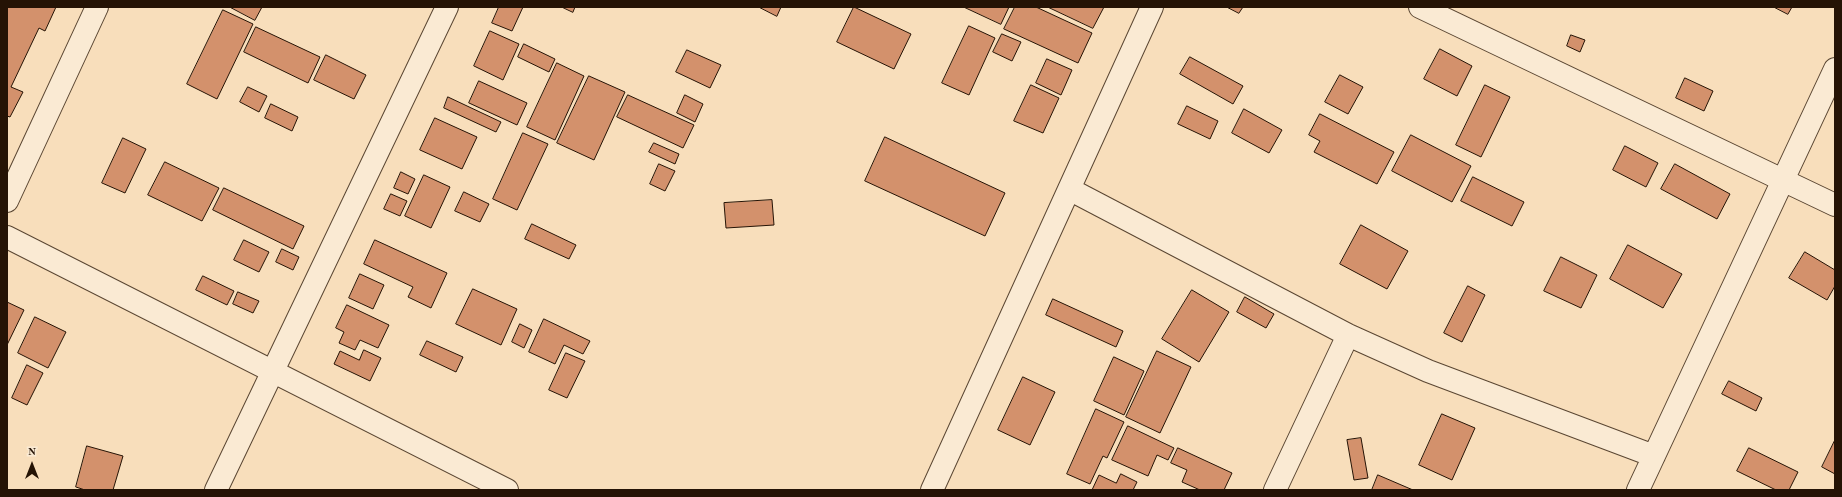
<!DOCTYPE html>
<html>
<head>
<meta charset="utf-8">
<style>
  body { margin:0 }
  #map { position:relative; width:1842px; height:497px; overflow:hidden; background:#f8debb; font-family:"Old Standard TT",serif }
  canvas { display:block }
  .frame { position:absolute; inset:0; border:8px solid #251305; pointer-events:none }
  .north { position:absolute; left:12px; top:445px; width:40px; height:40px; -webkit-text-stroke:3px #faead3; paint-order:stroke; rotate:0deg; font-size:11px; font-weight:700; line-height:16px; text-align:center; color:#251305 }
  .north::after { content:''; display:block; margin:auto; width:14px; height:18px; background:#251305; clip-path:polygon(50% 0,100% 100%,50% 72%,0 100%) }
</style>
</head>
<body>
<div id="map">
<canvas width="1842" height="497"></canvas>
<div class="frame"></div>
<div class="north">N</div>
</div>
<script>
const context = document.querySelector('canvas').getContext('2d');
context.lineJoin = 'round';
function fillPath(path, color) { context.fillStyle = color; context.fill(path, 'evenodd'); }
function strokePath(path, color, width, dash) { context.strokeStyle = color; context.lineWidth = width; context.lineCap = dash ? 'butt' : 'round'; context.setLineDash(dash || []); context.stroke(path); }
const building = new Path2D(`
  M7,7H56L45,31L39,28L11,87L23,92L10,117L7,116Z
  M230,7H262L255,20Z
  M499,7H523L512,31L492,23Z
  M562,7H575L573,12Z
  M759,7H781L777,16Z
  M854,7L911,34L894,69L837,42Z
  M964,7H1009L1001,24Z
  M1015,7H1036L1092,33L1078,63L1004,29Z
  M1048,7H1104L1093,28Z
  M1227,7H1243L1239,13Z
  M1774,7H1792L1788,14Z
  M223,10L253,24L217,99L187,84Z
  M969,26L995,38L969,95L942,83Z
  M256,27L320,57L308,83L244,52Z
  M490,31L519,44L503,80L474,66Z
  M1002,34L1021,42L1012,61L993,52Z
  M1571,35L1585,40L1580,52L1567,46Z
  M524,44L555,59L549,72L518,57Z
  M1440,49L1472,66L1457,96L1424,79Z
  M687,50L721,65L710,88L676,72Z
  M326,55L366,75L354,99L314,80Z
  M1190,57L1243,86L1233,104L1180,74Z
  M1047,59L1072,70L1061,95L1036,83Z
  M557,63L584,76L555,140L527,127Z
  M1340,75L1363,87L1348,114L1325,102Z
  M589,76L625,92L594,160L557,143Z
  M1685,78L1713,91L1704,111L1676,98Z
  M479,81L527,103L517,125L469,103Z
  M1031,85L1059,98L1043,133L1014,121Z
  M1485,85L1510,97L1481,157L1456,145Z
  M248,87L267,96L259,112L240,102Z
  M628,95L694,125L683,148L617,117Z
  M685,95L703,104L695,122L677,113Z
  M448,97L501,122L496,132L444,108Z
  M271,104L298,117L292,131L265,118Z
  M1187,106L1218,121L1210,139L1178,124Z
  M1244,109L1282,130L1269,153L1232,133Z
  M1320,114L1394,152L1377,184L1314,152L1320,141L1309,135Z
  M435,118L477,137L462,169L420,150Z
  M523,133L548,144L517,210L493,199Z
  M1411,135L1471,166L1452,202L1392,171Z
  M885,137L1005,193L985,236L865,181Z
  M123,138L146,149L125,193L102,183Z
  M654,143L679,154L675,164L649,152Z
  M1625,146L1658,163L1646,187L1613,170Z
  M165,162L219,188L202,221L148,195Z
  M659,164L675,171L665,191L650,184Z
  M1675,164L1730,194L1717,219L1661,189Z
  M401,172L415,179L408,194L394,188Z
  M424,175L450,187L431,228L405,216Z
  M1473,177L1524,202L1512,226L1461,201Z
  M224,188L304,226L293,249L213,210Z
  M464,192L489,204L480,222L455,211Z
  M391,194L407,201L400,216L384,209Z
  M772,200L774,225L726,228L724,203Z
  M532,224L576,245L569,259L525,239Z
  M1361,225L1408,251L1387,289L1340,264Z
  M244,240L269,252L259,272L234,260Z
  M375,240L447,273L431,308L408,297L413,287L364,264Z
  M1628,245L1682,274L1663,308L1610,279Z
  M282,249L299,257L293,270L276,262Z
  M1805,252L1835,270V286L1827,300L1789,278Z
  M1561,257L1597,275L1581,308L1544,291Z
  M360,274L384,285L373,309L349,298Z
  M203,276L234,291L227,305L196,290Z
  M1468,286L1485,295L1462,342L1444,333Z
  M473,289L517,309L501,345L456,324Z
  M1192,290L1229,312L1199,362L1162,339Z
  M238,292L259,301L253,313L233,304Z
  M1245,297L1274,314L1266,328L1237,312Z
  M1053,299L1123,331L1116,347L1046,315Z
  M7,302L24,310L7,345Z
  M347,305L389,325L378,348L360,340L355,350L339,343L344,332L336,328Z
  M35,317L66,332L48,368L18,353Z
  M544,319L590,341L583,354L564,345L555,364L529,352Z
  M520,324L532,330L524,348L512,342Z
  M427,341L463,357L456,372L420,355Z
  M364,350L381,358L370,381L334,364L340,351L359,360Z
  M1157,351L1191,367L1160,433L1126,417Z
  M566,353L585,361L567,398L549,390Z
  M1114,357L1144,371L1124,415L1094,401Z
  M27,365L43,373L27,405L12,398Z
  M1023,377L1055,392L1030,445L998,430Z
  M1729,381L1762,398L1756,411L1722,394Z
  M1096,409L1124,422L1107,458L1103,456L1090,484L1067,474Z
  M1442,414L1475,428L1452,480L1419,465Z
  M1128,426L1174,448L1168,460L1157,455L1148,476L1112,460Z
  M1361,438L1368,478L1354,480L1347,440Z
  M1835,440V474L1822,467Z
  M87,446L123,456L113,490H85L76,487Z
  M1178,448L1232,473L1224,490H1200L1182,482L1187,470L1171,463Z
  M1749,448L1798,472L1789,490H1776L1737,471Z
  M1121,474L1137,482L1133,490H1092L1099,475L1116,483Z
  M1378,475L1413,490H1372Z`);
const minor = new Path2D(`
  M1420,7L1835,205
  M1069,189L1348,335L1428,371L1654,456
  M7,201L97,7
  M7,237L507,490
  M216,490L447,7
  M932,490L1152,7
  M1275,490L1348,335
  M1638,490L1835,69`);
fillPath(building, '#d3916c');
strokePath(building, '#251305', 1);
strokePath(minor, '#5a4632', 24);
strokePath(minor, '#faead3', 22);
</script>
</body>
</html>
